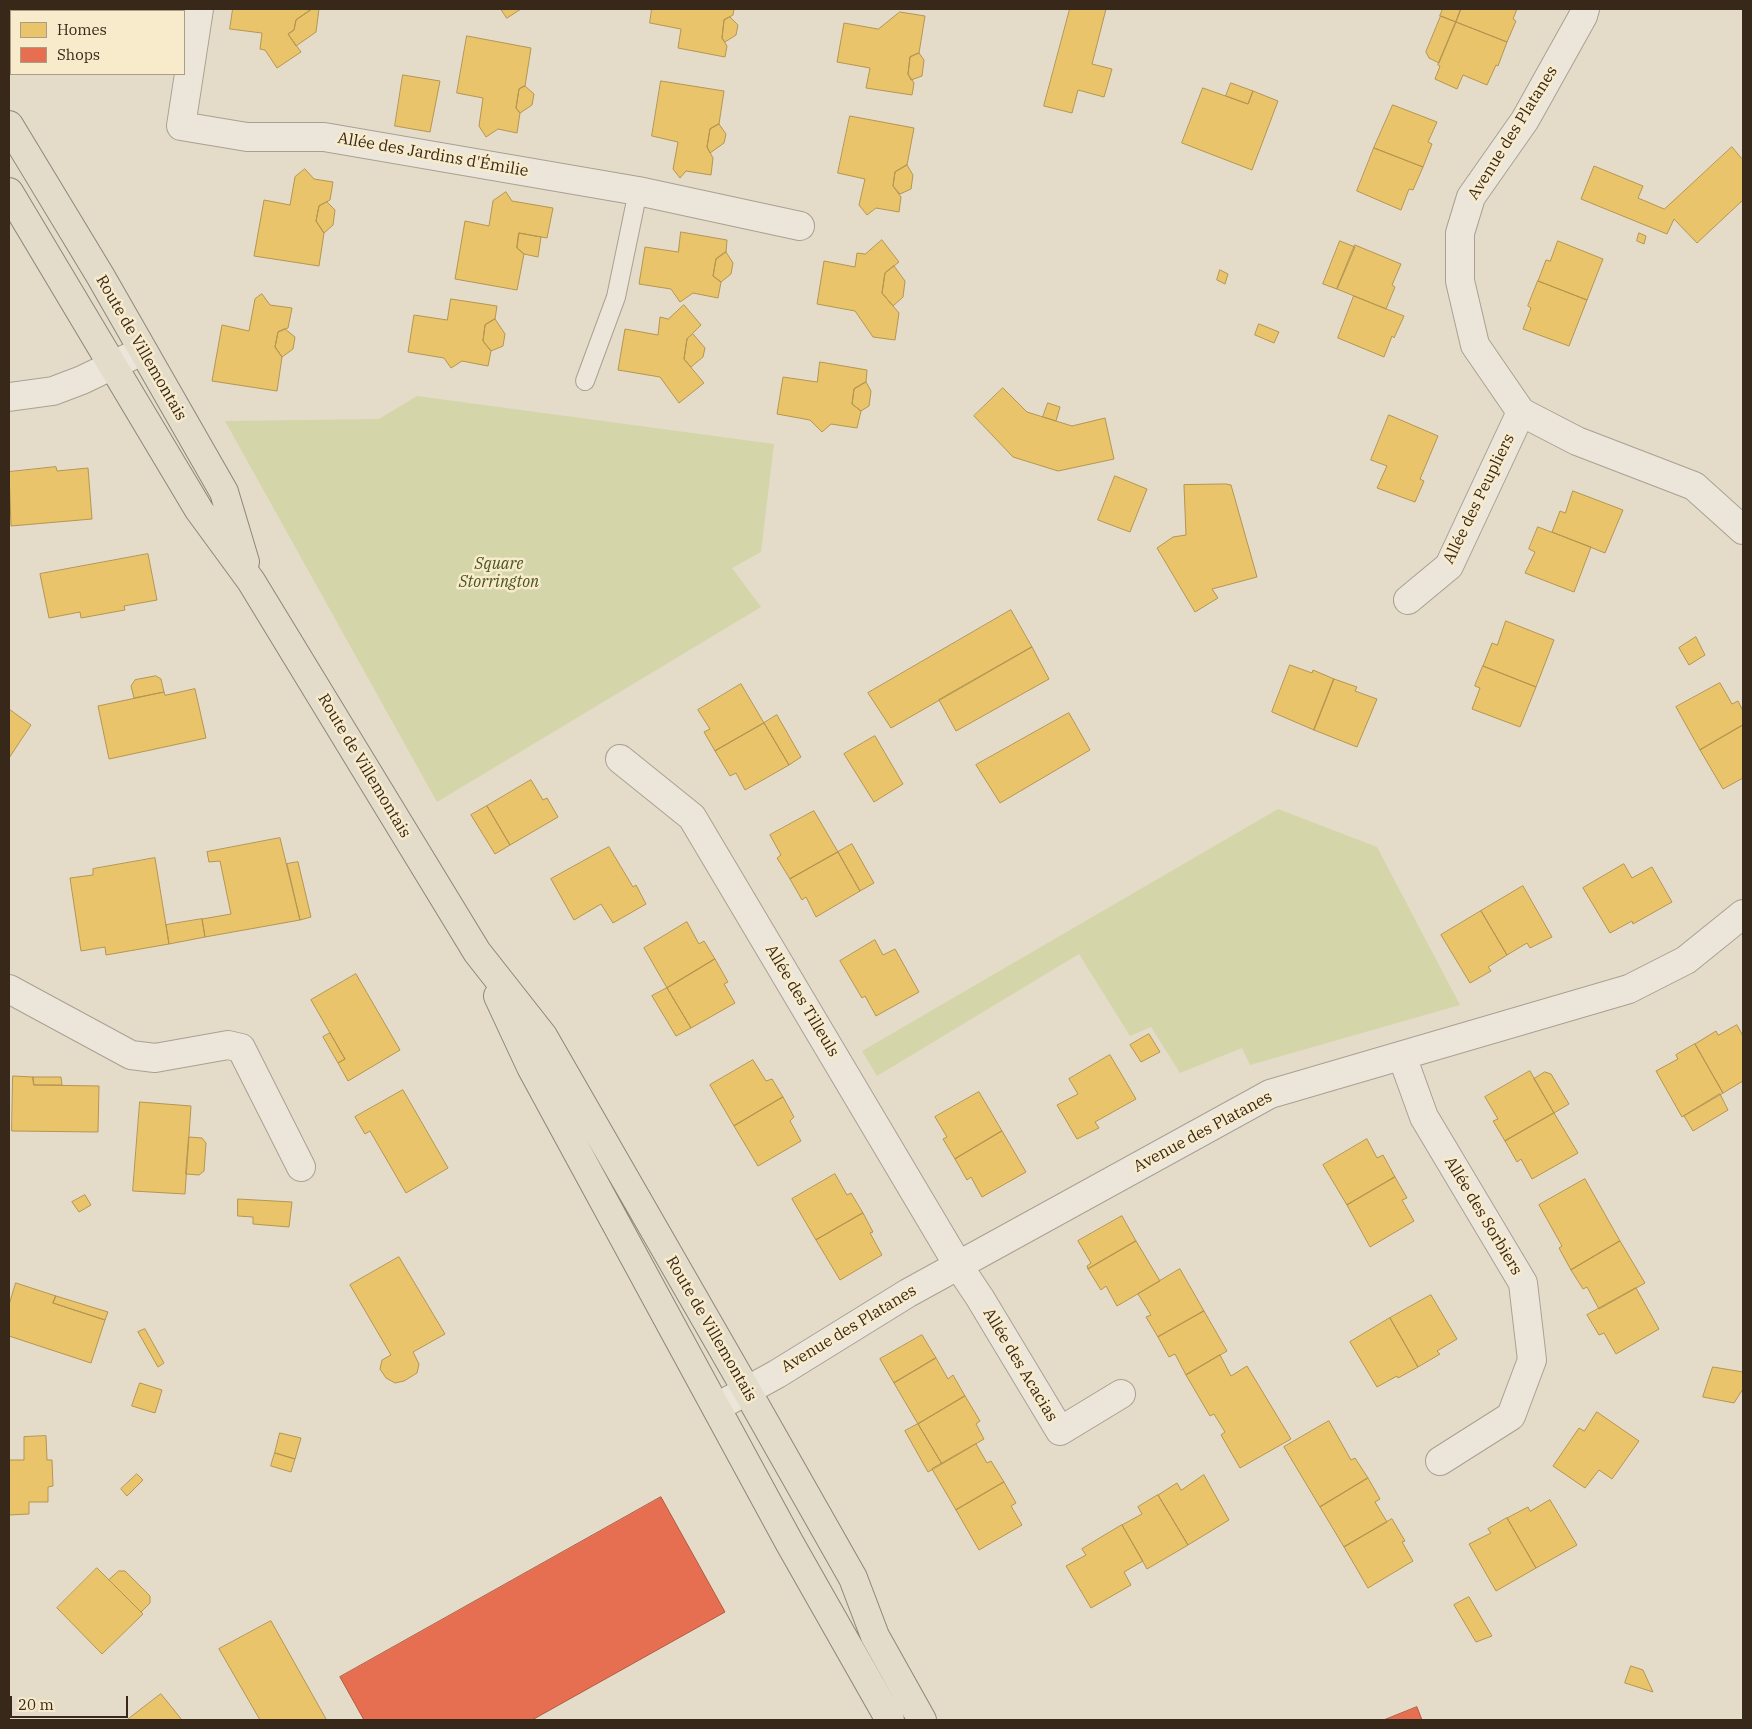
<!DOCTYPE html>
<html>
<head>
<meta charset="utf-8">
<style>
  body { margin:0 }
  #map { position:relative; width:1752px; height:1729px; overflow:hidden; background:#e4dcc8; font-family:"IBM Plex Serif",serif }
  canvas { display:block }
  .frame { position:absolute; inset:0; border:10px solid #37281a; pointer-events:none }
  .legend { position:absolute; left:10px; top:10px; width:175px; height:65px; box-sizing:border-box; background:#f8ebcb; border:1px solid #ab9d84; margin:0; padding:6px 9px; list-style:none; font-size:15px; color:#37281a }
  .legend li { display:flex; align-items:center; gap:10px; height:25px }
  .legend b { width:25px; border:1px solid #ab9d84 }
  .scale { position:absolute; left:10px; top:1696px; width:118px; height:22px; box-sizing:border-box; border:2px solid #37281a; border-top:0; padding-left:6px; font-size:15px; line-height:18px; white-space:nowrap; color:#37281a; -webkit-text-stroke:4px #f8ebcb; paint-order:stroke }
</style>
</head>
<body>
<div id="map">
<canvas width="1752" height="1729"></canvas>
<div class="frame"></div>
<ul class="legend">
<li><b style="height:14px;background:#e9c46a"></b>Homes</li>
<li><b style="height:14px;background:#e76f51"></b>Shops</li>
</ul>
<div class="scale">20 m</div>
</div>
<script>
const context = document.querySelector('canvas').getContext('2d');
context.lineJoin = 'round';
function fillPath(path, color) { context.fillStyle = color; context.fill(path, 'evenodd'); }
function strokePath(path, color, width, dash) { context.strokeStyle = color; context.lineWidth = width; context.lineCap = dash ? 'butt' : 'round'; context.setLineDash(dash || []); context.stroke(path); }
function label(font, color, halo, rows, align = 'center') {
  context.font = font + ' "IBM Plex Serif",serif'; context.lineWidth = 5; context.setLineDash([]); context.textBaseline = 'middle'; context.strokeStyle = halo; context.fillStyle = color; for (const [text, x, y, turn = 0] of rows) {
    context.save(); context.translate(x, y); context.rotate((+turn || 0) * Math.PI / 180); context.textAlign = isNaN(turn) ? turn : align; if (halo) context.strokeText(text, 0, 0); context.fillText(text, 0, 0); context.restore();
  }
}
const green = new Path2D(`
  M417,396L774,444L761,552L732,568L761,607L437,802L225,421L379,419Z
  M1278,809L1377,847L1460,1005L1250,1065L1242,1048L1180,1073L1151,1027L1130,1036L1079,954L877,1076L862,1051Z`);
const homes = new Path2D(`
  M9,9H38V11H11V35L9,31Z
  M38,9H54V11H38Z
  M233,9H312L296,20L294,30L288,34L301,52L277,68L265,50L260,49L262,33L230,29Z
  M312,9H319L316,32L296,46L288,34L294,30L296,20Z
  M501,9H521L507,18Z
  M652,9H734L733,15L724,20L722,38L727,46L725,57L678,48L681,29L650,23Z
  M1070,9H1106L1092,64L1112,69L1104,97L1078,90L1072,113L1044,106Z
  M1443,9H1461L1456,22L1440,16Z
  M1461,9H1517L1513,19L1516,21L1507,42L1456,22Z
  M900,12L925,16L919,53L910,57L908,74L914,83L912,95L866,88L870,68L837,62L844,23L878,29Z
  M1441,16L1456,22L1439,63L1429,58L1426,52Z
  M730,17L738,25L736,35L725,42L722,38L724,20Z
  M1456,22L1507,42L1498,66L1496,65L1487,85L1463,75L1457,89L1435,79L1440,66L1438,65Z
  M467,36L531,48L525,86L519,89L516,108L520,113L517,133L498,129L486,137L479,126L483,98L457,93Z
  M919,53L924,60L922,76L911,80L908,74L910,57Z
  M403,75L440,81L430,132L395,126Z
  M661,81L724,91L719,124L710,129L707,147L713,158L711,175L686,171L680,178L673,169L678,142L652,136Z
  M1231,83L1253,91L1248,104L1226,96Z
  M525,86L534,94L532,105L520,113L516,108L519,89Z
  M1203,88L1248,104L1253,91L1278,101L1252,170L1182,143Z
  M1393,105L1437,122L1428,142L1432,144L1423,167L1374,148Z
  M850,116L914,128L907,165L895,172L893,186L901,197L899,212L876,208L867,215L859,205L865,179L838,173Z
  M719,124L726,134L724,143L710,153L707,147L710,129Z
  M1732,147L1743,160V200L1697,243L1674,219L1667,234L1581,199L1594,166L1643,186L1638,198L1664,209Z
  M1374,148L1423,167L1413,190L1409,189L1401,210L1357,191Z
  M907,165L913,175L911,189L900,194L893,186L895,172Z
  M305,169L314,179L333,182L330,200L319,206L316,221L324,233L319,266L254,256L264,200L290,205L295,177Z
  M506,192L512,201L553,208L547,238L519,233L517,248L524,254L517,290L455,279L465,221L489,226L493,201Z
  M327,202L335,210L333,225L324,233L316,221L319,206Z
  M681,232L727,240L726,252L716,259L713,276L721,282L718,298L693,293L680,302L671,289L639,284L645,247L678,252Z
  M519,233L541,237L538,257L524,254L517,248Z
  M1639,233L1646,236L1644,244L1637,241Z
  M882,240L899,262L885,273L882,293L899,313L895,340L873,337L855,311L817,304L824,261L855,267L857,253L865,254Z
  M1340,241L1355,247L1337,289L1323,284Z
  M1558,241L1603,259L1587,300L1538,281L1546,260L1550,261Z
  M1355,245L1401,264L1392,285L1395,287L1386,309L1337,289Z
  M726,252L733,263L731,274L721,282L713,276L716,259Z
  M894,266L905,281L903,297L893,306L882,293L885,273Z
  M1220,270L1228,274L1225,284L1217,280Z
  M1538,281L1587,300L1569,346L1523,329L1531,308L1528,306Z
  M262,294L270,305L292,308L288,328L278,332L275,347L282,357L277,391L212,381L222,325L249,331L255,299Z
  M1354,296L1404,316L1394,338L1392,336L1384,357L1338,338Z
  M451,299L497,306L495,319L485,325L483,341L491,351L488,366L462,361L451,368L444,358L408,352L414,315L447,320Z
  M684,305L701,325L687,339L684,359L704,383L679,403L660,377L618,370L625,329L658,335L660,317L668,319Z
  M495,319L505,334L503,346L491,351L483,341L485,325Z
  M1259,324L1279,332L1274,343L1255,335Z
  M285,329L295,337L293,349L282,357L275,347L278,332Z
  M693,334L705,348L703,357L691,367L684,359L687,339Z
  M820,362L867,370L866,382L854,389L852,404L861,411L857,428L831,424L822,432L810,420L777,414L783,377L817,382Z
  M866,382L871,391L869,406L861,411L852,404L854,389Z
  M1003,388L1027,412L1072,426L1105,418L1114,459L1058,471L1013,457L974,416Z
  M1048,403L1060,407L1056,421L1043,417Z
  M1389,415L1438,436L1420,479L1424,481L1415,502L1377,488L1387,466L1371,460Z
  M56,467L57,471L88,468L92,519L11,526L9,472Z
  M1115,476L1147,489L1130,532L1098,520Z
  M1226,484L1231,485L1257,577L1212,589L1218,598L1195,612L1157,548L1173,537L1186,535L1184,485Z
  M1573,491L1623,510L1605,553L1552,532L1560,511L1565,513Z
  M1538,527L1591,547L1574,592L1525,573L1535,552L1529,549Z
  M148,554L157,600L124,606L125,610L81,618L80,612L49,618L40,574Z
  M1011,610L1032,647L891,728L868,693Z
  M1506,621L1554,640L1536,687L1483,666L1492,643L1497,645Z
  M1696,637L1705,655L1689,665L1679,648Z
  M1032,647L1049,679L956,731L939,700Z
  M1290,665L1312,673L1313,670L1334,679L1314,730L1272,712Z
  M1483,666L1536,687L1520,727L1472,709L1480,688L1475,686Z
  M156,676L161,679L164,692L134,698L131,686L135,680Z
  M1334,679L1357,687L1355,691L1377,699L1357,747L1314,730Z
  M1720,683L1732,704L1738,701L1743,711V725L1700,750L1676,707Z
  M741,684L764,723L715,751L704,732L710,729L698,710Z
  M195,689L206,738L109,759L98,706L164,692L165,695Z
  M9,709L31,725L9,758Z
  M1069,713L1090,750L1000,803L976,765Z
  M777,715L801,757L789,765L764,723Z
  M764,723L789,765L745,790L736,773L730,776L715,751Z
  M1743,725V778L1723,789L1700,750Z
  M875,736L903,784L874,802L844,754Z
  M531,780L543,800L547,798L558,817L510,845L487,806Z
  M487,806L510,845L495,854L471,815Z
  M814,811L838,852L790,879L777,858L781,855L770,835Z
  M280,838L300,920L205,937L202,919L231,914L220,861L209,862L207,852Z
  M852,844L874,883L860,891L838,852Z
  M609,847L633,887L636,885L646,904L613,923L601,904L574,920L551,879Z
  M838,852L860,891L816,917L806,897L802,900L790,879Z
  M155,858L169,944L106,955L105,947L81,951L70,878L93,875V869Z
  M298,862L311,917L300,920L287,864Z
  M1624,864L1632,878L1652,867L1672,902L1633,924L1632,921L1610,933L1583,888Z
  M1523,886L1552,937L1530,948L1527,943L1507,955L1481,911Z
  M1481,911L1507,955L1488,967L1491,971L1470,983L1441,935Z
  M202,919L205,937L169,944L166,925Z
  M687,922L699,944L704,941L715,959L667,988L644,948Z
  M875,940L883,955L895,949L919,992L876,1016L865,996L862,998L840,961Z
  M715,959L728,982L724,984L735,1003L691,1028L667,988Z
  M356,974L400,1050L348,1081L338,1063L345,1059L311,1000Z
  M667,988L691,1028L676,1036L652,996Z
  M1737,1025L1743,1036V1081L1723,1093L1695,1044L1716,1031L1718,1035Z
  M330,1033L345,1059L338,1063L323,1037Z
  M1149,1034L1160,1052L1141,1062L1130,1045Z
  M1695,1044L1723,1093L1682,1117L1656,1071L1678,1059L1676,1055Z
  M1110,1055L1136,1099L1095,1122L1099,1128L1077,1139L1057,1105L1078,1094L1069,1079Z
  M753,1060L766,1081L772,1079L783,1097L734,1126L710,1085Z
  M1530,1071L1554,1113L1505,1141L1493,1121L1498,1119L1485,1097Z
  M1545,1072L1551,1074L1569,1104L1554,1113L1534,1079Z
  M13,1076L33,1077L34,1085L99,1086L98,1132L12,1131Z
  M33,1077H61L62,1085H34Z
  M403,1090L448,1168L406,1193L370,1131L365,1134L355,1117Z
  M979,1092L1002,1131L955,1159L943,1139L947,1137L935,1117Z
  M1720,1094L1728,1110L1693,1131L1684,1116Z
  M783,1097L794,1117L790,1121L801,1141L758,1166L734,1126Z
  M140,1102L191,1106L185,1194L133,1191Z
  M1554,1113L1578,1153L1532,1179L1521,1159L1517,1162L1505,1141Z
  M1002,1131L1026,1172L982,1197L971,1177L967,1180L955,1159Z
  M189,1137L202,1138L206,1143L204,1171L199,1175L186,1174Z
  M1367,1139L1377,1158L1383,1155L1395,1177L1347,1205L1323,1165Z
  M835,1174L847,1195L851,1193L863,1213L816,1240L792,1199Z
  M1395,1177L1407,1198L1402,1200L1414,1221L1370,1247L1347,1205Z
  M1585,1179L1620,1241L1571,1270L1559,1248L1562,1246L1539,1205Z
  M85,1195L91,1205L79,1212L72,1202Z
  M238,1199L292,1202L289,1227L253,1224V1217L238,1216Z
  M863,1213L873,1232L870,1233L882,1255L840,1280L816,1240Z
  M1122,1216L1136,1241L1088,1269L1087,1266L1091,1263L1078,1241Z
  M1136,1241L1160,1281L1117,1306L1106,1286L1101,1290L1088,1269Z
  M1620,1241L1645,1283L1599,1309L1587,1287L1583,1289L1571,1270Z
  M399,1257L445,1334L413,1352L419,1364L417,1373L404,1381L395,1383L386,1378L380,1369L382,1360L391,1355L350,1285Z
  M1180,1269L1204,1311L1158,1337L1146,1317L1151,1315L1138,1294Z
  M16,1283L56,1296L53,1303L105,1320L91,1363L9,1336V1305Z
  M1636,1288L1659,1329L1616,1354L1604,1333L1599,1335L1587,1315Z
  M1431,1295L1457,1339L1437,1351L1440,1354L1418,1367L1390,1318Z
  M56,1296L108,1312L105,1320L53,1303Z
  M1204,1311L1227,1351L1186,1375L1175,1354L1169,1357L1158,1337Z
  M1390,1318L1418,1367L1398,1378L1397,1376L1377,1387L1350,1342Z
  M145,1329L164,1363L158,1367L138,1332Z
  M922,1335L936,1358L894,1383L880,1359Z
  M1220,1355L1231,1376L1247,1366L1291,1439L1240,1468L1221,1435L1225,1432L1214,1414L1210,1416L1186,1375Z
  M936,1358L948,1379L953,1375L965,1396L918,1424L894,1383Z
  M1713,1367L1743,1372V1389L1734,1403L1703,1397Z
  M140,1383L162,1390L155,1413L132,1406Z
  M965,1396L980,1421L976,1424L984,1439L942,1464L918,1424Z
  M1597,1412L1639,1441L1612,1479L1599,1470L1585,1488L1553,1466L1579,1428L1584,1431Z
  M1329,1421L1351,1460L1355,1458L1368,1478L1320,1507L1284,1447Z
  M918,1424L942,1464L928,1472L905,1431Z
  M280,1433L301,1438L295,1459L275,1453Z
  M46,1436L47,1460H52L53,1486L48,1487V1502H29V1514L9,1515V1460H24V1437Z
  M976,1444L987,1463L991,1461L1004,1482L956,1510L932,1469Z
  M275,1453L295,1459L291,1472L271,1466Z
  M137,1474L143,1480L127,1496L121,1489Z
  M1204,1475L1229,1520L1188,1545L1158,1495L1177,1483L1181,1490Z
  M1368,1478L1380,1499L1375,1502L1387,1522L1344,1547L1320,1507Z
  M1004,1482L1016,1503L1011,1506L1022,1525L979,1550L956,1510Z
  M1158,1495L1188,1545L1147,1569L1122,1525L1142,1514L1138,1507Z
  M1550,1500L1577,1545L1536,1568L1507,1518L1528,1507L1530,1511Z
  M1507,1518L1536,1568L1496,1591L1469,1544L1491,1533L1488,1529Z
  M1392,1519L1405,1541L1402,1542L1413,1561L1368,1588L1344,1547Z
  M1122,1525L1143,1561L1124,1572L1131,1585L1091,1608L1066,1566L1086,1555L1082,1549Z
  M97,1568L143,1614L102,1654L57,1608Z
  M119,1571H125L150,1596V1603L141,1612L109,1580Z
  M1469,1597L1492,1636L1476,1642L1454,1605Z
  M271,1621L326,1719L324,1720H260L219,1649Z
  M1631,1666L1643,1670L1653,1692L1625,1683Z
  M161,1694L182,1720H127Z`);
const shops = new Path2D(`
  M661,1497L725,1612L532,1720H364L340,1677Z
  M1417,1707L1422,1720H1384Z`);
const service = new Path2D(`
  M585,381L616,297L638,191`);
const minor = new Path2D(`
  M199,9L181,126L247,137H324L638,191L800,226
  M1585,9L1583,16L1525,120L1471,197L1460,233V281L1475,345L1521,412L1577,441L1694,486L1743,530
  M9,397L53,391L82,380L142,351
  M1408,600L1449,566L1521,412
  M620,759L692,817L958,1265L980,1298L1060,1431L1121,1394
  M9,989L131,1055L155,1058L228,1045L241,1048L301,1167
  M1402,1056L1424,1117L1523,1283L1532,1360L1511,1416L1440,1461
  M717,1407L777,1374L908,1293L1270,1094L1629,989L1686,960L1743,914`);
const primary = new Path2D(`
  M9,125L101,277L224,492L245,562
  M9,192L199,510L251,581L477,952L543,1036L747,1391L853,1578L875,1636L922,1720
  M498,996L531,1067L789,1542L890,1720`);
const streetNames = [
  ["Avenue des Platanes",1513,133,-58],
  ["Allée des Jardins d'Émilie",433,155,10],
  ["Route de Villemontais",141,348,60],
  ["Allée des Peupliers",1479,499,-64],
  ["Route de Villemontais",364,766,59],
  ["Allée des Tilleuls",802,1001,59],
  ["Avenue des Platanes",1203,1132,-28],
  ["Allée des Sorbiers",1483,1216,59],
  ["Route de Villemontais",711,1329,60],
  ["Avenue des Platanes",849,1329,-31],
  ["Allée des Acacias",1020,1365,59]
];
const parkNames = [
  ["Square",499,564],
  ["Storrington",499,582]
];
fillPath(green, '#d4d5a9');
fillPath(homes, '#e9c46a');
strokePath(homes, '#b49552', 1);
fillPath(shops, '#e76f51');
strokePath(shops, '#b25a40', 1);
strokePath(service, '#a9a092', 20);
strokePath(minor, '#a9a092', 30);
strokePath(primary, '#8e8679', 30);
strokePath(service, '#ece6da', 18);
strokePath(minor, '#ece6da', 28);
strokePath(primary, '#e4dccb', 28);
label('16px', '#37281a', '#f8ebcb', streetNames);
label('italic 16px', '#47551f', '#f8ebcb', parkNames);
</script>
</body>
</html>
